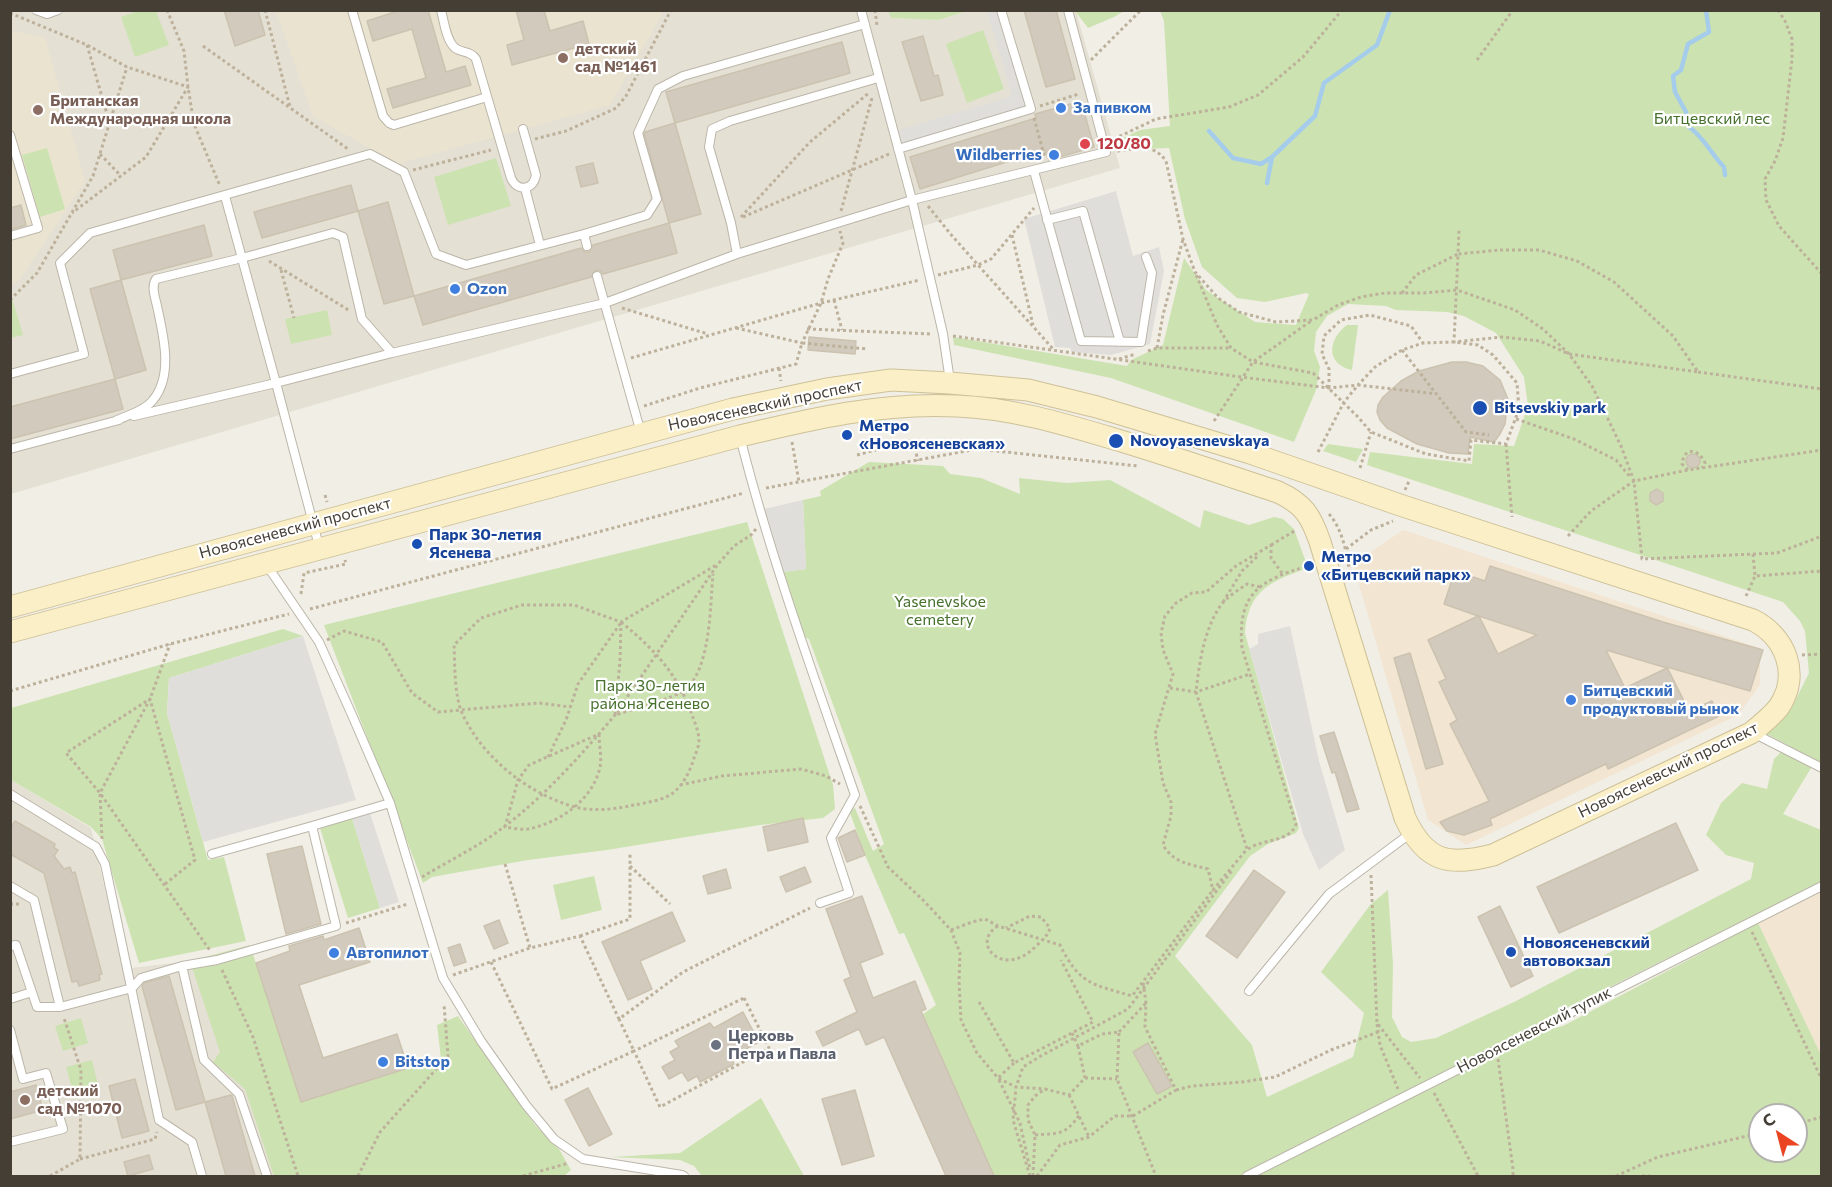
<!DOCTYPE html>
<html>
<head>
<meta charset="utf-8">
<style>
  body { margin:0 }
  #map { position:relative; width:1832px; height:1187px; overflow:hidden; background:#f1eee6; font-family:Commissioner,sans-serif }
  canvas { display:block }
  .frame { position:absolute; inset:0; border:12px solid #443e35; pointer-events:none }
  .north { position:absolute; left:1748px; top:1103px; width:60px; height:60px; box-sizing:border-box; background:#fff; border:2px solid #b4b2ae; border-radius:50%; rotate:324deg; font-size:16px; font-weight:700; line-height:24px; text-align:center; color:#443e35 }
  .north::after { content:''; display:block; margin:auto; width:21px; height:27px; background:#eb4423; clip-path:polygon(50% 0,100% 100%,50% 72%,0 100%) }
</style>
</head>
<body>
<div id="map">
<canvas width="1832" height="1187"></canvas>
<div class="frame"></div>
<div class="north">С</div>
</div>
<script>
const context = document.querySelector('canvas').getContext('2d');
context.lineJoin = 'round';
function fillPath(path, color) { context.fillStyle = color; context.fill(path, 'evenodd'); }
function strokePath(path, color, width, dash) { context.strokeStyle = color; context.lineWidth = width; context.lineCap = dash ? 'butt' : 'round'; context.setLineDash(dash || []); context.stroke(path); }
function label(font, color, halo, rows, align = 'center') {
  context.font = font + ' Commissioner,sans-serif'; context.lineWidth = 4.5; context.setLineDash([]); context.textBaseline = 'middle'; context.strokeStyle = halo; context.fillStyle = color; for (const [text, x, y, turn = 0] of rows) {
    context.save(); context.translate(x, y); context.rotate((+turn || 0) * Math.PI / 180); context.textAlign = isNaN(turn) ? turn : align; if (halo) context.strokeText(text, 0, 0); context.fillText(text, 0, 0); context.restore();
  }
}
const residential = new Path2D(`
  M888,10L891,18L939,20L967,11H1076L1120,168L11,494V11Z
  M11,780L91,828L123,969L190,961L295,1176H11Z`);
const commercial = new Path2D(`
  M1403,530L1760,648V685L1738,715L1466,845L1428,820L1353,564Z
  M1821,892V1055L1758,923Z`);
const education = new Path2D(`
  M276,11H664L610,105L397,164L313,116Z
  M11,30L45,38L85,181L19,280L11,283Z`);
const green = new Path2D(`
  M138,11H156L169,45L135,57L121,17Z
  M888,11V10L967,11L939,20L891,18Z
  M1075,11H1124L1114,17L1088,28Z
  M1160,11H1821L1822,762L1816,760L1783,814L1821,830V882L1549,1017L1536,1032L1563,1026L1758,923L1821,1055V1176H994L923,1014L936,1005L904,933L899,934L865,855L849,810L855,808L873,851L884,844L809,639L804,637L783,572L806,569L803,500L821,496L820,491L869,462L943,466L950,474L981,478L1020,494L1019,478L1067,483L1110,480L1200,528L1204,510L1249,525L1274,517L1283,519L1294,529L1308,568C1271,581 1248,590 1245,633L1299,828L1296,833L1268,844L1250,856L1175,956L1252,1045L1267,1097L1353,1057L1364,1013L1321,972L1370,905L1388,890L1393,964L1392,1017L1402,1037L1411,1042L1436,1038L1514,1002L1751,879L1754,863L1726,855L1706,835L1721,803L1742,783L1767,789L1774,759L1788,745L1767,734L1790,711L1809,673L1805,631L1800,621L1783,602L1367,465L1370,452L1472,464L1474,444L1514,446L1528,406L1524,377L1496,333L1464,316L1447,312L1396,310L1386,306L1348,304L1327,316L1316,332L1314,351L1320,367L1316,390L1294,442L1111,378L954,345L953,337L1127,366L1131,360L1163,345L1184,258L1206,290L1255,322L1296,325L1309,294L1306,293L1265,302L1237,298L1202,267L1185,219L1169,148L1116,150L1114,142L1140,130L1170,126L1164,21ZM1760,1115H1796V1151H1760Z
  M983,30L1004,89L967,103L946,44Z
  M47,148L65,209L40,217L22,155Z
  M496,158L511,206L448,225L434,177Z
  M10,291L23,335L11,338H10Z
  M327,310L332,335L291,344L285,319Z
  M1347,325H1358L1352,370C1325,364 1328,339 1347,325Z
  M1328,444L1363,449L1356,462L1323,451Z
  M747,522L833,785L835,809L823,818L760,825L607,850L528,860L432,877L423,883L324,625Z
  M283,629L303,636L169,678L167,713L208,860L224,857L246,941L139,963L102,839L91,827L11,780V708Z
  M352,818L380,908L348,918L320,828Z
  M594,876L602,910L561,920L553,885Z
  M250,945L301,1102L408,1068L441,1059L437,1025L458,1016L535,1125L559,1149L571,1170L564,1176H274L245,1089L213,1062L220,1052L190,961Z
  M81,1018L88,1043L63,1051L55,1026Z
  M92,1060L98,1085L73,1092L66,1067Z
  M761,1098L804,1176H702L694,1166L680,1160L611,1157L680,1153Z`);
const parking = new Path2D(`
  M987,11H1001L1030,107L900,147L895,131L1012,96Z
  M1116,191L1133,256L1159,247L1164,271L1150,344L1111,355L1071,352V348L1055,347L1024,219Z
  M803,500L806,569L783,572L764,509Z
  M1290,626L1319,761L1345,850L1319,870L1303,834L1249,649L1258,644V634Z
  M303,636L356,800L203,842L167,713L169,678Z
  M370,813L399,902L380,908L352,818Z`);
const stream = new Path2D(`
  M1706,10L1709,32L1688,44L1681,70L1673,76L1675,92L1686,112L1689,127C1704,137 1711,154 1724,167L1725,175
  M1209,131L1233,158L1261,164L1272,157L1315,116L1324,83L1377,45L1390,10
  M1267,183L1272,157`);
const building = new Path2D(`
  M224,10H258L265,35L235,46Z
  M401,10H428L446,72L465,66L471,85L393,108L387,89L426,78L412,29L373,41L367,21Z
  M516,10H544L550,31L583,21L589,44L512,65L507,45L524,40Z
  M1024,10H1056L1075,79L1046,87Z
  M923,36L934,76L938,75L943,95L921,101L902,42Z
  M842,42L850,73L675,123L666,92Z
  M1081,101L1094,147L1049,160L1045,150L920,189L910,157L1036,118L1035,114Z
  M675,123L701,214L669,223L644,133L645,132Z
  M593,163L598,183L581,187L576,167Z
  M351,185L358,211L262,238L254,212Z
  M388,202L414,296L384,304L358,211Z
  M21,205L26,225L10,230V208Z
  M669,223L677,253L603,274L599,270H595L591,277L423,325L414,296L581,248L585,252H589L593,245Z
  M204,225L212,256L121,280L113,250Z
  M121,280L146,370L115,379L90,289Z
  M809,337L856,341L855,354L808,350Z
  M1452,362H1466L1483,366L1500,380L1508,399L1505,424L1500,434L1494,442L1470,437L1468,454L1449,453L1417,444L1387,428L1380,420L1377,412L1378,405L1383,397L1401,381L1419,371Z
  M115,379L123,409L10,439V407Z
  M1686 461a7 7 0 1 1 14 0a7 7 0 1 1-14 0Z
  M1657,489L1663,493V501L1656,505L1650,501V493Z
  M1490,566L1663,622L1763,650L1750,691L1667,667L1689,711L1712,701L1719,716L1608,769L1606,764L1490,819L1492,825L1464,835L1447,831L1440,822L1489,801L1450,724L1457,720L1439,682L1446,679L1428,640L1478,616L1444,604L1455,571L1485,581ZM1479,616L1491,620L1537,635L1498,654ZM1606,650L1667,668L1625,688Z
  M1410,653L1443,764L1426,769L1394,658Z
  M1334,732L1359,809L1347,812L1335,772L1332,773L1320,736Z
  M803,818L808,842L768,851L763,827Z
  M15,821L55,844L54,848L58,850L54,856L64,869L70,867L72,873L75,872L102,974L99,975L100,980L79,986L77,981L72,982L44,873L10,854V828Z
  M1676,823L1698,870L1559,933L1537,887Z
  M855,830L865,855L847,862L838,838Z
  M302,846L321,924L286,934L267,854Z
  M805,867L811,882L786,892L780,877Z
  M726,869L731,888L708,894L703,876Z
  M1254,870L1285,892L1237,958L1206,936Z
  M862,896L883,954L860,963L873,998L915,981L926,1009L921,1011L994,1176H946L884,1037L866,1045L859,1029L823,1046L816,1032L857,1012L844,980L851,977L826,909Z
  M1500,906L1533,976L1511,987L1478,917Z
  M672,912L685,941L640,961L652,989L628,1000L602,942Z
  M499,920L508,943L494,949L484,926Z
  M359,928L370,962L299,985L323,1058L397,1034L408,1068L301,1102L256,963L290,951L289,946L323,936L324,940Z
  M460,944L466,962L454,966L448,948Z
  M169,976L205,1102L176,1110L142,986L144,983Z
  M743,1012L759,1042L731,1057L734,1064L700,1082L697,1076L688,1081L682,1072L669,1079L662,1067L675,1060L670,1052L679,1047L675,1041L710,1023L714,1028Z
  M1148,1043L1172,1086L1157,1094L1133,1052Z
  M135,1079L149,1131L122,1138L109,1086Z
  M36,1085L43,1110L10,1119V1092Z
  M588,1088L612,1134L589,1146L565,1100Z
  M855,1090L874,1156L842,1165L822,1099Z
  M231,1095L232,1096L255,1176H226L205,1102Z
  M149,1155L153,1169L128,1176L124,1162Z`);
const path = new Path2D(`
  M167,10L184,51L188,87L194,124L220,186
  M265,10L290,107
  M875,10L877,26
  M1778,10L1785,21L1792,39V59L1783,138L1775,161L1765,179L1766,200L1779,226L1822,274
  M10,13L87,45L127,67L188,87L146,157L72,213
  M87,45L109,121
  M203,46L348,149
  M1091,60L1141,10
  M1477,60L1513,10
  M1040,106L1079,94
  M1034,118L1045,158
  M535,139L566,131L616,108L626,96L671,10
  M1114,139L1156,119L1229,107L1258,95L1303,57L1342,10
  M1117,151C1138,149 1152,142 1166,161L1183,239L1195,272L1218,298L1239,312L1276,322L1313,320L1338,305L1361,297L1385,293H1424L1457,290L1515,310L1543,329L1569,354L1592,386L1621,446L1634,481L1642,559L1777,553L1822,536
  M100,154L121,176
  M413,170L491,150
  M928,206L953,237L1054,350
  M841,211L872,98
  M741,217L810,142L870,92
  M743,217L889,154
  M1012,235L1033,325
  M1500,250H1539L1577,261L1614,282L1673,336L1698,372L1569,354L1540,341L1502,337L1454,342L1458,254Z
  M269,261L350,311
  M281,270L294,318
  M938,275L978,265L991,259L1034,208
  M1402,293L1416,275L1458,254L1459,230
  M10,300L37,273L93,176L127,67
  M834,300L842,330
  M622,308L708,334
  M736,328L802,343L821,303L828,279L843,243L840,231
  M807,329L931,334
  M953,336L1241,377L1329,388L1358,385L1375,367L1402,350L1423,343L1454,342L1478,345L1493,355L1517,383L1519,409L1506,444L1471,440L1469,461L1426,454L1371,432L1357,416L1313,373L1253,362L1231,348L1217,325L1195,272
  M1157,348L1163,315L1183,239
  M1402,350L1466,432L1489,435
  M1148,351L1157,348H1231
  M631,358L821,303L920,280
  M1119,359L1136,354
  M779,368L781,381
  M1698,372L1822,389
  M1329,388V369L1322,354L1324,336L1341,320L1370,315L1411,326L1423,343
  M644,406L700,388L796,364L802,343L867,349
  M1516,419L1574,439L1616,460L1631,478
  M1214,421L1253,362L1311,321
  M792,442L799,482
  M1506,444L1512,517
  M1318,452L1344,402L1358,385L1437,394
  M857,455L913,440L918,461
  M1360,468L1371,432
  M1688,470L1682,464C1684,446 1699,449 1705,463L1702,468
  M766,488L977,449L1138,466
  M1405,490L1409,481
  M325,495L327,502
  M1329,514C1343,530 1347,554 1350,575
  M1568,536L1591,511L1634,481L1688,470L1822,450
  M1271,545L1296,530
  M1346,549L1371,530L1393,521
  M1753,554L1755,576L1822,571
  M1260,587L1247,584C1238,590 1227,597 1221,605C1204,629 1199,664 1196,692L1247,849L1213,890L1208,869C1189,864 1174,863 1163,845L1171,816V802L1163,783L1155,734L1173,674L1163,650L1161,633L1165,616L1176,603L1192,593L1206,592L1236,566L1271,545V558L1282,573
  M301,594L304,573L346,564L345,560
  M1746,596L1755,576
  M1223,602L1242,571L1259,555
  M310,609L744,493
  M621,622C655,650 677,673 692,715C695,723 699,732 699,741C699,746 696,753 694,758C690,771 684,784 673,793C664,800 645,803 634,805C615,809 594,812 575,807C528,794 482,757 462,713C454,694 455,665 454,645L481,618L522,605H574L621,622L718,564
  M621,622L620,661L615,715C630,710 675,698 685,690C711,668 710,606 713,574
  M327,640L344,631L382,642L412,693L438,712L539,703L570,707
  M1802,655L1822,654
  M1170,688L1196,692L1250,674
  M10,691L170,644L289,614
  M599,734C599,745 602,757 600,767C593,800 559,823 528,829C521,830 512,828 505,827L518,780L529,765Z
  M548,757L566,720L578,684L620,624
  M680,785L722,776L801,769L826,776L840,784
  M860,806L888,867L924,901L951,930L960,953L959,982L961,1020L977,1053L998,1078L1016,1087L1045,1089
  M102,839L100,793L150,699L170,644
  M1248,849C1262,839 1291,842 1296,824L1242,648C1237,593 1260,580 1308,566
  M505,864L530,948
  M630,866L670,904
  M1371,875L1377,1023L1420,1078
  M422,877C450,860 480,846 505,826C545,796 583,753 615,715L718,564L734,546L751,535L756,529
  M165,884L195,860L150,699L66,753L100,793L211,952
  M10,904H20
  M346,923L408,904
  M998,926C969,943 1004,980 1036,946C1042,940 1048,936 1050,928L1041,917L1030,916L1006,928
  M951,930L972,922L985,919L998,926L1060,945C1080,985 1092,984 1132,996L1213,890
  M1752,932L1822,1080
  M580,936L630,919V852
  M491,962L552,1089L634,1051L619,1019
  M222,970L253,1037L298,1176
  M453,975L530,948L580,936L619,1019L683,972L810,908
  M744,998L769,1048L660,1107L634,1051Z
  M979,1002L1014,1063L1093,1022L1061,960
  M1377,1024L1380,1045L1398,1089
  M1119,1032L1146,1003
  M1072,1033L1078,1046
  M1498,1059L1513,1169V1176
  M1014,1063L998,1078L1020,1123L1030,1169
  M1085,1078L1117,1079
  M1176,1090L1192,1086L1242,1082L1275,1077L1331,1050L1378,1032
  M1434,1093L1478,1176
  M1069,1095L1089,1137
  M1796,1124L1822,1117
  M1035,1135C1059,1133 1065,1136 1080,1114
  M80,1159L155,1139L157,1132
  M50,1176L80,1159L81,1070L64,1018
  M358,1176L380,1132L448,1056L444,1004
  M523,1176L569,1163
  M1030,1176L1013,1120L1016,1087L1023,1067L1039,1057L1128,1009L1233,869
  M1033,1176L1035,1135L1028,1120V1105L1035,1096L1045,1089L1069,1095L1085,1078L1078,1046L1102,1034L1119,1032L1117,1079L1156,1176
  M1037,1176L1060,1145L1089,1137L1115,1116H1133L1176,1090L1145,1027L1146,1003L1143,982
  M1616,1176L1658,1157L1760,1133
  M1642,1176H1650`);
const lane = new Path2D(`
  M36,10L47,14L58,10
  M352,10L383,116L389,123L394,125L487,97
  M441,10C444,21 446,40 455,48C462,53 471,51 476,59L511,178C517,192 533,191 536,175L523,129
  M861,10L912,200L943,334L950,381
  M10,135L38,228L10,236
  M898,149L1031,109L1001,10
  M1034,171L1081,341L1141,342L1152,273L1146,257
  M525,188L540,245
  M1047,220L1083,211L1120,342
  M587,246L584,234L647,215L657,199L638,133L658,89L683,76L865,24
  M737,254L731,223L709,147L712,129L730,121L878,78
  M597,276L641,433
  M10,374L84,354L60,263L90,233L370,154L404,172L436,254L466,265L584,234
  M134,416L276,383L225,196
  M117,420C129,415 145,410 153,400C174,375 163,334 157,306C155,297 151,287 156,279L242,258L333,233L343,237L362,319L392,353
  M740,437C771,559 814,677 855,795L831,838L849,893L820,903
  M10,449L119,420
  M319,546L276,383L392,353L605,303L737,254L912,200L1106,152L1068,10
  M266,564L319,642L352,715L390,803L443,978L481,1041L526,1105L554,1139L583,1159L682,1175L684,1176
  M1753,733L1822,768
  M10,794L96,847L105,864L159,1120L192,1142L202,1176
  M212,854L312,826
  M10,886L34,900L60,1007L132,988L141,978L182,966L217,960L336,926L312,826L390,803
  M10,946L16,945L37,1007H60
  M182,966L204,1060L239,1094L267,1176
  M1249,991L1329,894L1411,833
  M10,999L32,992
  M10,1030L23,1079L46,1073L63,1129L10,1142
  M1247,1176L1822,886`);
const secondary = new Path2D(`
  M10,607L733,409L827,389L891,380L950,383L1028,390L1097,407L1250,453L1400,505L1753,620C1785,636 1801,674 1779,707C1771,717 1761,725 1751,733L1493,855C1449,866 1426,863 1405,818L1320,542C1311,516 1304,504 1278,492C1226,475 1174,457 1121,441C1067,425 1013,408 957,406C882,402 811,419 740,436L10,632`);
const markers = [
  [563,58,6,"#8d6e63"],
  [1061,108,6,"#3f7fe0"],
  [38,110,6,"#8d6e63"],
  [1085,144,6,"#e0444e"],
  [1054,155,6,"#3f7fe0"],
  [455,289,6,"#3f7fe0"],
  [1480,408,8,"#1a4fb4"],
  [847,435,6,"#1a4fb4"],
  [1116,441,8,"#1a4fb4"],
  [417,544,6,"#1a4fb4"],
  [1309,566,6,"#1a4fb4"],
  [1571,700,6,"#3f7fe0"],
  [1511,952,6,"#1a4fb4"],
  [334,953,6,"#3f7fe0"],
  [716,1045,6,"#6b7280"],
  [383,1062,6,"#3f7fe0"],
  [25,1100,6,"#8d6e63"]
];
const educationNames = [
  ["детский",575,49],
  ["сад №1461",575,67],
  ["Британская",50,101],
  ["Международная школа",50,119],
  ["детский",37,1091],
  ["сад №1070",37,1109]
];
const shopNames = [
  ["За пивком",1073,108],
  ["Wildberries",1042,155,"right"],
  ["Ozon",467,289],
  ["Битцевский",1583,691],
  ["продуктовый рынок",1583,709],
  ["Автопилот",346,953],
  ["Bitstop",395,1062]
];
const parkNames = [
  ["Битцевский лес",1712,119],
  ["Yasenevskoe",940,602],
  ["cemetery",940,620],
  ["Парк 30-летия",650,686],
  ["района Ясенево",650,704]
];
const healthNames = [
  ["120/80",1097,144]
];
const streetNames = [
  ["Новоясеневский проспект",765,405,-12],
  ["Новоясеневский проспект",295,528,-15],
  ["Новоясеневский проспект",1668,770,-26],
  ["Новоясеневский тупик",1534,1030,-27]
];
const transitNames = [
  ["Bitsevskiy park",1494,408],
  ["Метро",859,426],
  ["«Новоясеневская»",859,444],
  ["Novoyasenevskaya",1130,441],
  ["Парк 30-летия",429,535],
  ["Ясенева",429,553],
  ["Метро",1321,557],
  ["«Битцевский парк»",1321,575],
  ["Новоясеневский",1523,943],
  ["автовокзал",1523,961]
];
const worshipNames = [
  ["Церковь",728,1036],
  ["Петра и Павла",728,1054]
];
fillPath(residential, '#e5e0d4');
fillPath(commercial, '#f2e5d2');
fillPath(education, '#eae3d0');
fillPath(green, '#cce3b1');
fillPath(parking, '#e0deda');
strokePath(stream, '#a5cdeb', 4.5);
fillPath(building, '#d2cabc');
strokePath(building, '#ccc2b0', 1.5);
strokePath(lane, '#bcb6a9', 10);
strokePath(secondary, '#cec198', 23);
strokePath(path, '#bdb19b', 3, [3, 3]);
strokePath(lane, '#fff', 8);
strokePath(secondary, '#faefc7', 21);
for (const [x, y, r, color] of markers) { const dot = new Path2D(); dot.arc(x, y, r, 0, 2 * Math.PI); context.fillStyle = color; context.fill(dot); strokePath(dot, '#fff', 2); }
label('bold 16px', '#785e54', '#fff', educationNames, 'left');
label('bold 16px', '#366cbe', '#fff', shopNames, 'left');
label('16px', '#46712d', '#fff', parkNames);
label('bold 16px', '#be3a42', '#fff', healthNames, 'left');
label('16px', '#443e35', '#fff', streetNames);
label('bold 16px', '#164399', '#fff', transitNames, 'left');
label('bold 16px', '#5b616d', '#fff', worshipNames, 'left');
</script>
</body>
</html>
